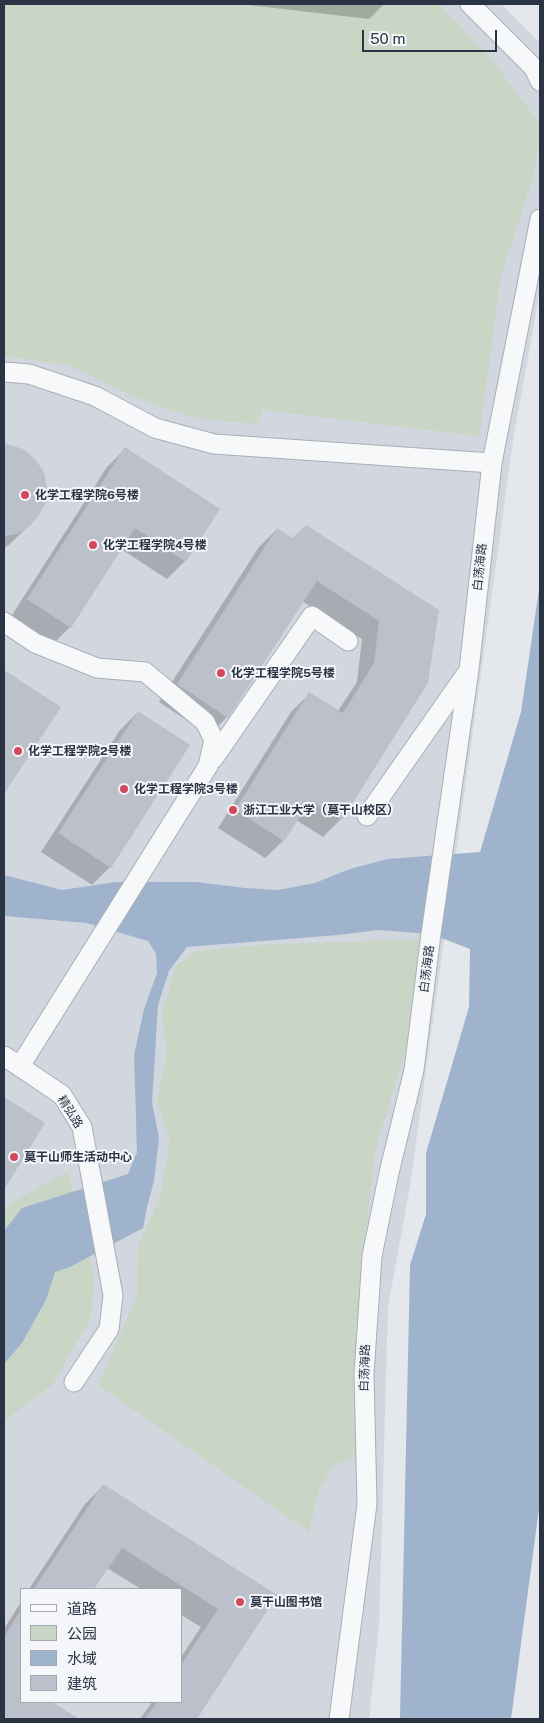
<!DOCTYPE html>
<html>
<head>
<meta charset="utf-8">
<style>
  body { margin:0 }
  #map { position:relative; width:544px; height:1723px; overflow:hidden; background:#e4e7ec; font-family:"Public Sans","Noto Sans SC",sans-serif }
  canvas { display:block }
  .frame { position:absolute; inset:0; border:5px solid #2b3445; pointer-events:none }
  .legend { position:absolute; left:20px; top:1588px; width:162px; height:115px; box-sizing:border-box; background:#f4f6f9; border:1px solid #a4a8b1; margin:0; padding:6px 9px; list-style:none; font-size:15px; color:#2b3445 }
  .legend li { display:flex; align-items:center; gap:10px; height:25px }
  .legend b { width:25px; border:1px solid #a4a8b1 }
  .scale { position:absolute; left:362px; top:30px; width:135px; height:22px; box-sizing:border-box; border:2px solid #2b3445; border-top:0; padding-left:6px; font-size:15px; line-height:18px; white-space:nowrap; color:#2b3445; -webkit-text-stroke:4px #f4f6f9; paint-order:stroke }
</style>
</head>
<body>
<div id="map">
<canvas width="544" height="1723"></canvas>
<div class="frame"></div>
<ul class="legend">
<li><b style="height:6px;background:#f7f8fa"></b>道路</li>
<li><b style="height:14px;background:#c9d6c5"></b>公园</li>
<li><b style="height:14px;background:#9fb4cc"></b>水域</li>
<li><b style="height:14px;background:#bbc0ca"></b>建筑</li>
</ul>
<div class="scale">50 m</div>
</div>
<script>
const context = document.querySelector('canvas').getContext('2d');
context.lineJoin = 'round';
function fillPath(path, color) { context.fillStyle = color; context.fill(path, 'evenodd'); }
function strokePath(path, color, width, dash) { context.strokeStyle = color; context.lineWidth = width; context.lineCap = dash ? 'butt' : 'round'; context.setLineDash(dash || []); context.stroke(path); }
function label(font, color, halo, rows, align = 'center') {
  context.font = font + ' "Public Sans","Noto Sans SC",sans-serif'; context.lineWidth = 4; context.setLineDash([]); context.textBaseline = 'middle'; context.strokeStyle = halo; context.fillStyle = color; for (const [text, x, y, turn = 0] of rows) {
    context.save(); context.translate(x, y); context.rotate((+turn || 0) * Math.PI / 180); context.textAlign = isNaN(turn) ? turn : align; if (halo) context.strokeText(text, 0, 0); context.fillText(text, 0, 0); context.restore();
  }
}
const built = new Path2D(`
  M4,4H501L540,43V291L514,434L410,1186L388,1307L379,1626L369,1719H4ZM21,1589H181V1702H21Z`);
const green = new Path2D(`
  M4,4H439L493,61L540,124L534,174L501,276L479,436L263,410L257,424L201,419L151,404L67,365L4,356Z
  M421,939L414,1024L375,1150L359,1297L360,1454L333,1466L319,1490L309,1532L98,1385L137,1296L138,1245L160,1198L170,1141L157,1099L167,1052L162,1015L175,966L198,951L262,945Z
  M68,1172L94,1278L91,1318L52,1385L4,1421V1211L12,1202Z`);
const water = new Path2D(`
  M540,583V1501L511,1719H400L410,1265L426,1214V1153L469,1007L470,949L431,934L378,930L338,935L187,947L169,971L158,1005L152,1103L159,1138L154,1181L147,1207L143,1228L70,1267L55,1272L46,1300L22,1343L4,1364V1231L22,1208L128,1174L137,1152L134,1055L144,1009L157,973L156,954L148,941L87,923L4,916V875L62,890L116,882H196L245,888L278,890L315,883L350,869L387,859L480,852L521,712Z`);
const shadow = new Path2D(`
  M240,4H384L369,19Z
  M4,445H7L29,525L10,544L4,548Z
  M125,449L185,561L167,579L121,549L70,627L52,645L10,618L107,467Z
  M277,529L292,539L438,611L341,819L323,837L296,820L284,840L265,858L218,828L291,712L310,693L338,711L357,682L362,639L302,601L227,717L209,735L159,702L259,547Z
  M8,674L59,707L4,792V679Z
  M138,712L110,867L92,885L41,852L120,730Z
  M4,1099L44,1123L4,1188Z
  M103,1486L276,1595L196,1719H140L152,1702H181V1657L201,1627L181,1615V1589H141L107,1568L92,1589H29L85,1504Z
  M21,1602V1702H50L77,1719H4V1629Z`);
const building = new Path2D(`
  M4,443L23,449L35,459L44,472L47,488L46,502L39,515L30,526L17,534L4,536Z
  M125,447L220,509L186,562L135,528L71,628L27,599Z
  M306,525L439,610L428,683L342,820L311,800L284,841L235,810L309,692L343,713L374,663L379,621L317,581L228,718L177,684L277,528L292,538Z
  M4,670L61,707L4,794Z
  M138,711L190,745L111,868L58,833Z
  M4,1097L45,1123L4,1190Z
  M103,1484L277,1595L197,1719H145L157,1702H181V1665L218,1609L122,1548L94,1589H34Z
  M21,1610V1702H52L79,1719H4V1637Z`);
const minor = new Path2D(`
  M470,4L534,68L540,81
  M4,372L29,374L95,396L155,428L214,444L492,463
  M4,622L35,643L97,668L145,672L205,722L214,740L208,766L20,1066
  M213,759L312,616L348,641
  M367,816L467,673
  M4,1056L62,1095L82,1127L113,1295L109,1329L74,1382
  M339,1719L367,1504L364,1374L372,1256L389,1173L414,1070L431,934L469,670L492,463L540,219`);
const markers = [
  [25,495,5,"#d1495b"],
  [93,545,5,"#d1495b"],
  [221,673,5,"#d1495b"],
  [18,751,5,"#d1495b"],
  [124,789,5,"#d1495b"],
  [233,810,5,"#d1495b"],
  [14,1157,5,"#d1495b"],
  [240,1602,5,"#d1495b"]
];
const poiNames = [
  ["化学工程学院6号楼",35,495],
  ["化学工程学院4号楼",103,545],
  ["化学工程学院5号楼",231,673],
  ["化学工程学院2号楼",28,751],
  ["化学工程学院3号楼",134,789],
  ["浙江工业大学（莫干山校区）",243,810],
  ["莫干山师生活动中心",24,1157],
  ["莫干山图书馆",250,1602]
];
const streetNames = [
  ["白荡海路",480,567,-84],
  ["白荡海路",427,969,-83],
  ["精弘路",70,1112,58],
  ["白荡海路",365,1368,-88]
];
fillPath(built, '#d2d6de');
fillPath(green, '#c9d6c5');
fillPath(water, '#9fb4cc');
fillPath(shadow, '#0003');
fillPath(building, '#bbc0ca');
strokePath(minor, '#a9aeb7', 21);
strokePath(minor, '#f7f8fa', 19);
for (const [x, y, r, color] of markers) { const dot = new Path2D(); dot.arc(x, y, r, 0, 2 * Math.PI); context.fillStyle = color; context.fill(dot); strokePath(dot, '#f4f6f9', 2); }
label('bold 12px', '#2b3445', '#f4f6f9', poiNames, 'left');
label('12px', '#2b3445', '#f4f6f9', streetNames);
</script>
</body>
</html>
